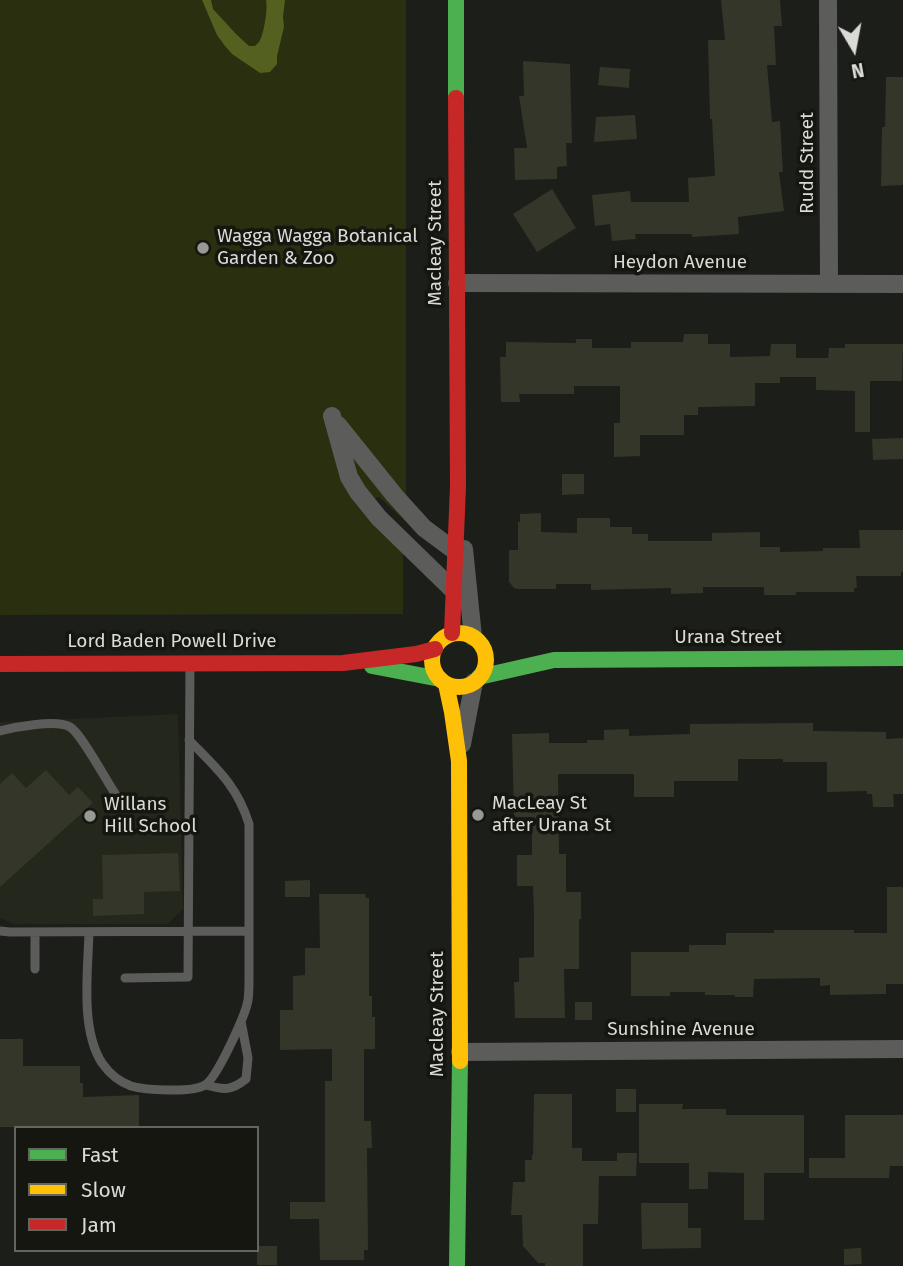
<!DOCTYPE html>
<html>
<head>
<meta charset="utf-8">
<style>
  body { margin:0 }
  #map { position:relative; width:903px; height:1266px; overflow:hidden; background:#1c1e19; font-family:"Fira Sans",sans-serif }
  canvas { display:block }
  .legend { position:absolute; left:14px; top:1126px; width:245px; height:126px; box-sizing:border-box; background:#14160f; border:2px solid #63655f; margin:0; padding:9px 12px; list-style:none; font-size:21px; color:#dadbd6 }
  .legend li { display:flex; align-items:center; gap:14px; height:35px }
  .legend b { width:35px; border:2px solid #63655f }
  .north { position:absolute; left:819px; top:14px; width:70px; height:70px; -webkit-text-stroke:5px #14160f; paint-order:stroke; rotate:170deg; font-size:19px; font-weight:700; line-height:28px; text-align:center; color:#dadbd6 }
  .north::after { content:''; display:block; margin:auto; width:24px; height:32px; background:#dadbd6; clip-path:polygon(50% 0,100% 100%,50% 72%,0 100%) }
</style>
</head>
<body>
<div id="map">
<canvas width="903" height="1266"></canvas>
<ul class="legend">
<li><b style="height:9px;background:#4caf50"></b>Fast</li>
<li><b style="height:9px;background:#ffc107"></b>Slow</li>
<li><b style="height:9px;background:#c62828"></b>Jam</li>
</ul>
<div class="north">N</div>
</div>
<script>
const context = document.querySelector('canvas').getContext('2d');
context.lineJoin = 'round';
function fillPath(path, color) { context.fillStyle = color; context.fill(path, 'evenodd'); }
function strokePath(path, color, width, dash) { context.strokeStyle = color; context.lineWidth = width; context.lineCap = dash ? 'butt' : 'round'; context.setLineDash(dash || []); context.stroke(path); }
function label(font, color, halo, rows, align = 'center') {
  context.font = font + ' "Fira Sans",sans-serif'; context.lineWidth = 7; context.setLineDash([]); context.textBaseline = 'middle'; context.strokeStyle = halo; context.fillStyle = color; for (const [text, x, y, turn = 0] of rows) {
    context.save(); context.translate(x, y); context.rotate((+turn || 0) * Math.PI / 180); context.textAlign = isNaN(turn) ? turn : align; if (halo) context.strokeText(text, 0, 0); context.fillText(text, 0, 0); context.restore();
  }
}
const built = new Path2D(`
  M178,714L183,909L168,924H14L0,918V722Z`);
const green = new Path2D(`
  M0,0H406V522L379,497L367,502L403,540V614L0,615Z`);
const water = new Path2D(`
  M202,0H211L213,9L236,34L249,46H255C256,44 258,44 259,42C264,35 268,8 266,0H285L283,17L284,27L277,56V64L270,72L260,73L232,54L225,46L217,35Z`);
const building = new Path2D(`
  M721,0H780L782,26H774L776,65H767L772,122L780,121L783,172H779L784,211L738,217L739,234L692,237V234H635L636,239L612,241L610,224L595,226L592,195L630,191L631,202H689L688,178L715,176L712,119H710L708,40H725Z
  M523,61L570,64L572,143H566L567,166L557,167V179L515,180L514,148H527L519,96H524Z
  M600,67L630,69L629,88L598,85Z
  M886,77H903V185L881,186L882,127H885Z
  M635,115L637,139L594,142L596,117Z
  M552,189L576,228L537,252L513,214Z
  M684,334H708V344H730V357L770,356L771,344H796V358H828L829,348H845V344H903L902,381H870V432H855V391L816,390V377H780V383H755V406L698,407V415H684V435H640V456L614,457V423H620V386H574V394H519L520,402H501L500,357H506V342L576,343V339H592V348H631V342H683Z
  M903,438V459L873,460L872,439Z
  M562,474H584V494L562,495Z
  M541,513V532L577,533V518H610V527H632V534H648V541H712V533L760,532V547H780V552L823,551V548H860L859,530H903V572H901V576H856L857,588H854V592H796V595H764V587H703V593L671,594V588L591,590V584H556V589H517L514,588L509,582V550H518V522H520V514Z
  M813,723V731L886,732V739L903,738V794H893L894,807H873L872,794H867V791L827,792V762H783V759H738V781H674V797H634V774H558L559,854H566V892H581V919H579V969H564L565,1018H515L514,982H519V958L534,957V917L533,886H517V855H532V817H514L512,734L549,733V743H587V740H604V730L629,729V736L690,734V724Z
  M46,770L69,795L78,787L93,803L0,887V784L12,773L26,788Z
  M178,853L180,891L144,892V914L93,916V899H103L102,855Z
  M310,880V897H285V881Z
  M887,887H903V984H886V994L830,995V985L820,986V978L754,979L753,997H735V995H705V992H670V996H631V952H689V945H726V933H774V930H854V933H887Z
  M319,894H365L366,898H369V996H372V1017H375V1049H364V1121H371L372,1148H367L368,1250H364V1260H320L319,1219H290V1202H325V1081H332V1049L280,1050V1010H293V976L305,975V948H320Z
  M575,1002H592V1020H575Z
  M0,1039H23V1066H80V1083H83V1097L139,1095V1128L0,1127Z
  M616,1089H636V1112H616Z
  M534,1094H572V1148H582V1161H617V1153H637L636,1176H599L598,1224H583V1266H545V1263H538L523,1246L522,1215H511L513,1182H525V1160H532V1155H533Z
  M639,1104H683L682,1109H726V1115H804V1173H764V1220H744V1173L708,1172V1189H689V1163H639Z
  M845,1115H903V1166H890L889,1178H809V1158H845Z
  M641,1203H688V1228H701V1248L642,1249Z
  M257,1246H277V1265H257Z
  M861,1248L862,1264L844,1265V1249Z`);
const lane = new Path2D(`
  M0,731C16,727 56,719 70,727C81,733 107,782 116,795
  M0,931L10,932L248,931
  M35,932V969
  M89,932C88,971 80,1029 102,1063C109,1073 120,1082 131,1086C145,1090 193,1093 205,1085C217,1078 246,1014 248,1000C249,993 249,986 249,979V824C237,785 216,768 189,740
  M125,978L188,977L190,664
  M206,1085C224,1090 231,1091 246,1079L248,1058L241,1021`);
const street = new Path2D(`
  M828,0L829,284
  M457,283L903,284
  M332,416L349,477L358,492L379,518L453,590
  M338,425L395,496L424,528L455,551
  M464,549L473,637
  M462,744L474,682
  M460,1052L903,1049`);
const fast = new Path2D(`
  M456,0V98
  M372,666L440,679
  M479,677L554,660L903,658
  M457,1266L460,1061`);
const slow = new Path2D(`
  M432 660a27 27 0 1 1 54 0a27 27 0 1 1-54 0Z
  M446,684L452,712L459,761L460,1061`);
const jam = new Path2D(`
  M452,633L458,486L456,98
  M0,664L343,663L416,654L435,649`);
const markers = [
  [203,248,7,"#989994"],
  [478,815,7,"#989994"],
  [90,816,7,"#989994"]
];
const streetNames = [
  ["Rudd Street",808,163,-90],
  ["Macleay Street",436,243,-90],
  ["Heydon Avenue",680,263],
  ["Urana Street",728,638],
  ["Lord Baden Powell Drive",172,642],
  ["Macleay Street",438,1014,-90],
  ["Sunshine Avenue",681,1030]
];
const poiNames = [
  ["Wagga Wagga Botanical",217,237],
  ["Garden & Zoo",217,259],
  ["MacLeay St",492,804],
  ["after Urana St",492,826],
  ["Willans",104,805],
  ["Hill School",104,827]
];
fillPath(built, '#24271b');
fillPath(green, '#292f0f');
fillPath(water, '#54601f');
fillPath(building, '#34362a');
strokePath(lane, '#5c5c5a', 9);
strokePath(street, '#5c5c5a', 18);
strokePath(fast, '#4caf50', 16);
strokePath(slow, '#ffc107', 16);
strokePath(jam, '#c62828', 16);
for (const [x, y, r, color] of markers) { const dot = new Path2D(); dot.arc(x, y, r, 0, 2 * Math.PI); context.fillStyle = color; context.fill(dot); strokePath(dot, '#14160f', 2.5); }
label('19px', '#dadbd6', '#14160f', streetNames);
label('19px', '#dadbd6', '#14160f', poiNames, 'left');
</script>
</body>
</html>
